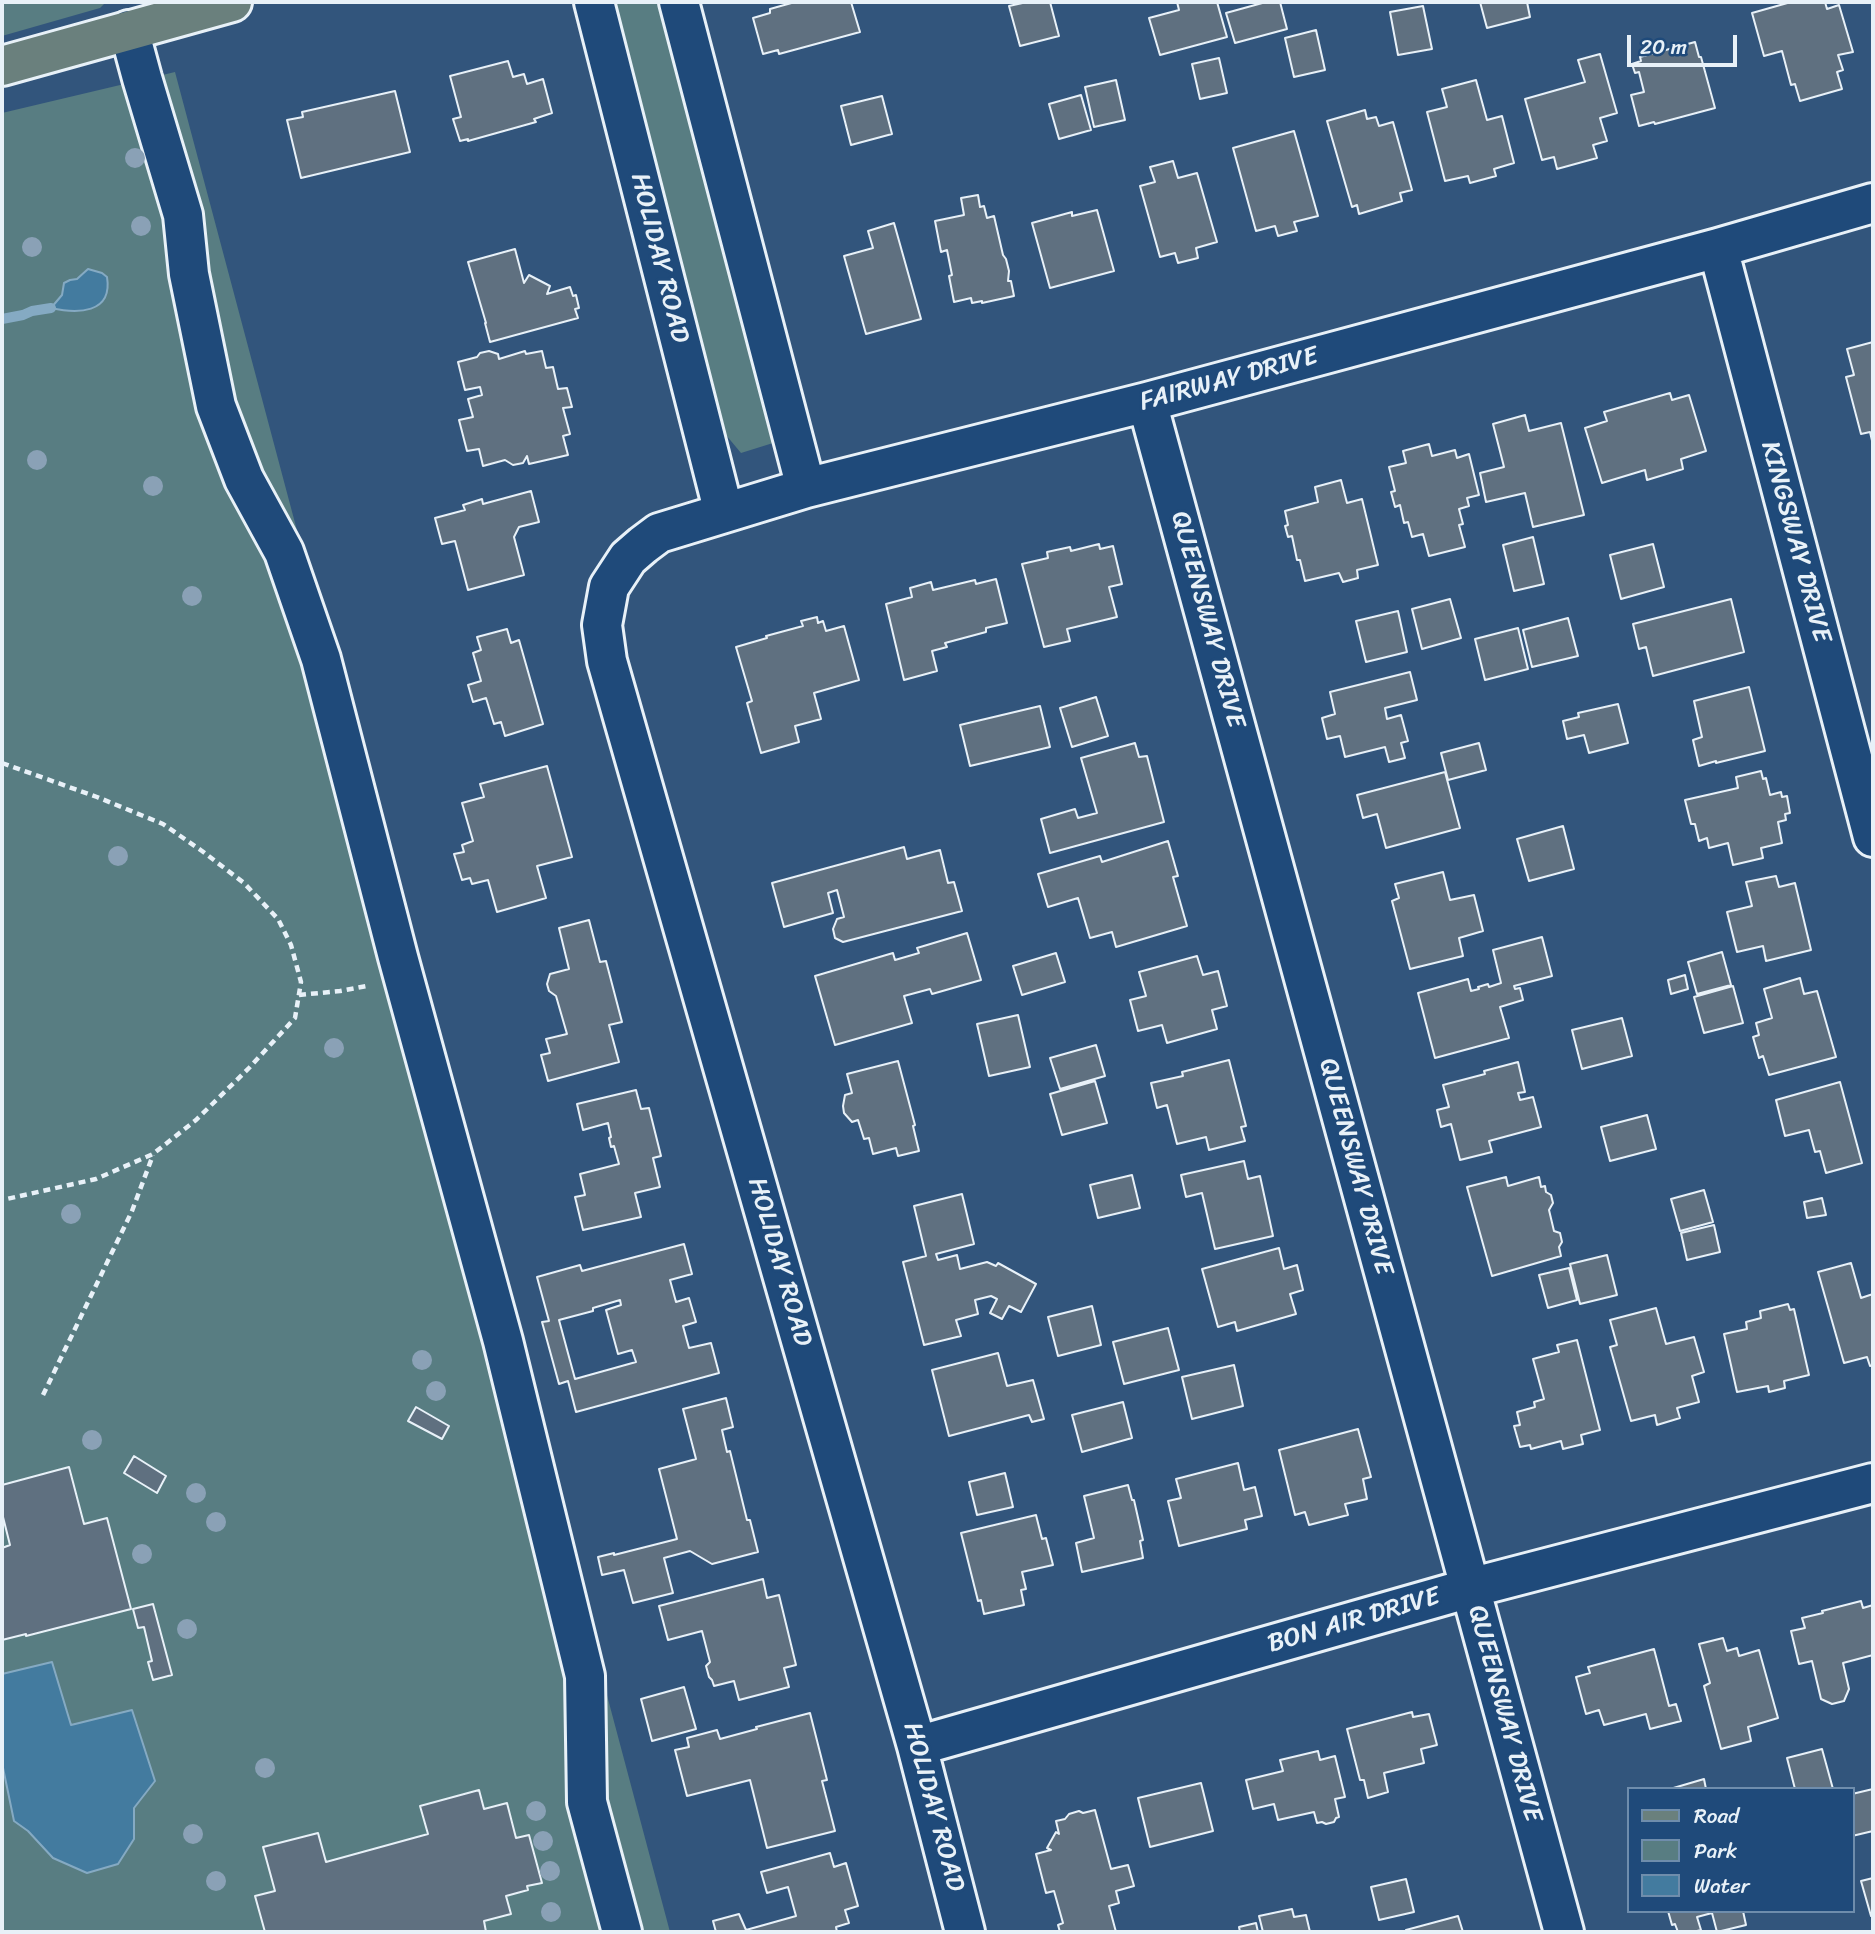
<!DOCTYPE html>
<html>
<head>
<meta charset="utf-8">
<style>
  body { margin:0 }
  #map { position:relative; width:1875px; height:1934px; overflow:hidden; background:#32557c; font-family:Sriracha,sans-serif }
  canvas { display:block }
  .frame { position:absolute; inset:0; border:4px solid #e8f1f8; pointer-events:none }
  .legend { position:absolute; left:1627px; top:1787px; width:228px; height:126px; box-sizing:border-box; background:#1f4a7a; border:2px solid #6f8dac; margin:0; padding:9px 12px; list-style:none; font-size:21px; color:#e8f1f8 }
  .legend li { display:flex; align-items:center; gap:14px; height:35px }
  .legend b { width:35px; border:2px solid #6f8dac }
  .scale { position:absolute; left:1627px; top:35px; width:110px; height:32px; box-sizing:border-box; border:4px solid #e8f1f8; border-top:0; padding-left:9px; font-size:21px; line-height:24px; white-space:nowrap; color:#e8f1f8; -webkit-text-stroke:5px #1f4a7a; paint-order:stroke }
</style>
</head>
<body>
<div id="map">
<canvas width="1875" height="1934"></canvas>
<div class="frame"></div>
<ul class="legend">
<li><b style="height:9px;background:#6a807d"></b>Road</li>
<li><b style="height:19px;background:#587d82"></b>Park</li>
<li><b style="height:19px;background:#437b9f"></b>Water</li>
</ul>
<div class="scale">20 m</div>
</div>
<script>
const context = document.querySelector('canvas').getContext('2d');
context.lineJoin = 'round';
function fillPath(path, color) { context.fillStyle = color; context.fill(path, 'evenodd'); }
function strokePath(path, color, width, dash) { context.strokeStyle = color; context.lineWidth = width; context.lineCap = dash ? 'butt' : 'round'; context.setLineDash(dash || []); context.stroke(path); }
function label(font, color, halo, rows, align = 'center') {
  context.font = font + ' Sriracha,sans-serif'; context.lineWidth = 6; context.setLineDash([]); context.textBaseline = 'middle'; context.strokeStyle = halo; context.fillStyle = color; for (const [text, x, y, turn = 0] of rows) {
    context.save(); context.translate(x, y); context.rotate((+turn || 0) * Math.PI / 180); context.textAlign = isNaN(turn) ? turn : align; if (halo) context.strokeText(text, 0, 0); context.fillText(text, 0, 0); context.restore();
  }
}
const green = new Path2D(`
  M2,2H106L100,8L2,36Z
  M608,2H657L772,424L773,443L741,453L726,435Z
  M175,72L670,1932H2V113Z`);
const water = new Path2D(`
  M88,269L102,273L107,277C113,314 77,314 51,308L62,295L64,283L70,280L77,279Z
  M52,1662L71,1725L132,1710L155,1781L134,1808V1839L118,1864L87,1873L53,1858L28,1831L14,1821L2,1763V1674Z`);
const stream = new Path2D(`
  M2,319L23,315L32,311L51,308`);
const building = new Path2D(`
  M795,2H851L860,32L779,54L778,50L763,54L753,18L770,13V9Z
  M1027,2H1050L1059,36L1020,46L1009,6Z
  M1177,2H1217L1227,37L1160,55L1149,18L1179,10Z
  M1266,2H1280L1287,29L1235,43L1226,13Z
  M1480,2H1527L1530,17L1487,28Z
  M1791,2H1825L1827,9L1839,5L1853,52L1838,55L1843,70L1837,72L1842,89L1800,101L1795,84L1791,85L1782,51L1764,56L1752,13Z
  M1423,6L1432,49L1398,55L1390,12Z
  M1316,30L1325,70L1294,77L1285,38Z
  M1695,42L1699,57H1701L1715,108L1655,124L1654,122L1639,126L1631,95L1644,92L1639,72L1635,73L1632,64L1641,61L1640,57Z
  M1600,54L1617,113L1600,118L1607,141L1593,145L1597,158L1557,169L1554,157L1542,160L1525,99L1585,82L1578,60Z
  M1219,58L1227,93L1200,99L1192,64Z
  M508,61L513,77L524,74L527,84L543,79L552,113L534,119L536,122L468,141V139L460,141L453,119L461,117L450,76Z
  M1116,80L1125,120L1094,127L1085,87Z
  M1476,80L1487,120L1502,116L1514,163L1494,169L1496,176L1470,183L1468,176L1445,181L1427,112L1447,107L1442,89Z
  M395,91L410,152L301,178L287,120L303,117L302,112Z
  M1081,95L1091,130L1059,139L1049,104Z
  M882,96L892,134L851,145L841,106Z
  M1365,110L1367,119L1376,117L1379,126L1393,122L1412,190L1400,193L1402,201L1359,214L1357,205L1352,207L1327,121Z
  M1294,131L1318,216L1294,222L1297,231L1278,236L1275,226L1256,231L1233,148Z
  M1173,161L1178,178L1197,173L1217,242L1196,248L1198,258L1178,263L1175,253L1160,257L1140,186L1155,182L1150,167Z
  M978,195L980,207L984,206L987,218L994,216L1003,255L1006,259L1009,271L1008,281H1011L1014,296L982,303V301L972,303L971,298L954,302L949,276L952,275L947,250L941,252L935,221L964,215L961,198Z
  M1097,210L1114,271L1050,288L1032,223L1072,212V216Z
  M894,223L921,319L866,334L844,256L873,248L868,231Z
  M515,249L524,283L529,275L550,286L547,294L570,287L573,296L576,295L579,308L575,309L578,318L490,342L485,323H486L468,262Z
  M1873,342V445L1870,432L1861,434L1846,377L1854,375L1847,349Z
  M489,351L498,354L499,359L525,351L526,354L542,351L546,368L553,367L558,389L567,388L572,407L563,408L570,434L563,436L568,455L529,464L527,456L523,463L513,465L505,460L483,466L479,449L467,451L459,420L473,417L468,399L482,395L480,387L465,390L458,362L477,357L480,353Z
  M1670,393L1672,400L1689,395L1706,451L1681,459L1683,469L1647,480L1645,470L1602,483L1585,428L1607,421L1604,412Z
  M1525,415L1529,431L1561,423L1584,515L1533,527L1525,493L1486,502L1480,473L1504,467L1493,424Z
  M1429,444L1432,456L1455,450L1457,458L1469,454L1479,495L1467,498L1469,506L1459,509L1463,524L1459,525L1465,547L1429,556L1423,534L1412,537L1408,522L1404,523L1400,505L1395,507L1391,492L1395,491L1389,467L1406,463L1403,451Z
  M1341,480L1347,503L1362,499L1378,565L1357,570L1358,578L1343,582L1339,573L1305,581L1300,560H1297L1292,536L1288,537L1285,526L1288,525L1285,511L1318,502L1315,487Z
  M531,491L539,522L519,527L514,537L524,575L468,590L455,541L442,544L435,518L465,510L463,505L482,499L483,504Z
  M1533,537L1544,584L1514,591L1503,545Z
  M1099,544L1100,549L1113,546L1122,584L1109,587L1117,617L1067,629L1070,641L1044,647L1022,564L1048,558L1047,552L1070,547L1071,551Z
  M1653,544L1664,587L1621,599L1610,555Z
  M996,579L1007,623L986,628V632L945,643L947,647L932,651L937,671L904,680L886,604L912,597L910,588L931,582L933,590L975,580L976,584Z
  M1450,599L1461,638L1422,649L1412,609Z
  M1731,599L1744,652L1653,676L1646,647L1639,649L1633,624Z
  M1398,611L1407,652L1366,662L1356,621Z
  M817,617L818,623L823,621L826,631L844,626L859,680L814,693L821,719L795,726L799,742L761,753L747,703L752,701L736,647L767,638L766,636L803,626L801,621Z
  M1568,618L1578,656L1532,667L1523,630Z
  M1518,628L1528,669L1485,680L1475,639Z
  M507,629L511,643L519,640L543,724L505,736L501,722L494,724L486,698L473,702L468,685L481,681L473,653L481,650L477,637Z
  M1410,672L1417,700L1385,708L1387,719L1401,715L1408,741L1401,743L1405,758L1389,762L1385,747L1345,757L1340,736L1327,739L1322,718L1335,714L1330,692Z
  M1749,687L1765,751L1716,763V761L1699,766L1693,740L1702,737L1694,701Z
  M1096,697L1108,736L1072,747L1060,708Z
  M1618,704L1628,743L1589,753L1584,735L1567,739L1563,721L1579,717L1578,713Z
  M1040,706L1050,747L970,766L960,725Z
  M1135,743L1139,757L1147,756L1164,822L1050,853L1041,819L1075,809L1078,818L1097,813L1081,758Z
  M1479,743L1486,770L1448,780L1441,753Z
  M547,766L572,857L537,866L546,898L497,912L488,880L472,884L470,878L462,880L454,854L464,852L462,845L473,841L462,803L484,797L480,784Z
  M1761,771L1763,779L1766,778L1770,795L1781,792L1782,797L1787,796L1790,813L1785,814L1786,820L1778,822L1782,843L1761,848L1763,858L1733,865L1728,843L1709,848L1707,838L1699,841L1695,824H1691L1685,800L1738,788L1736,777Z
  M1445,772L1460,828L1386,848L1377,814L1363,818L1357,795Z
  M1563,826L1574,869L1529,881L1517,839Z
  M1168,841L1178,876L1173,877L1187,926L1116,947L1112,932L1090,938L1078,898L1048,907L1038,874L1100,856L1102,862Z
  M904,847L907,859L940,850L948,883L954,882L962,911L843,942L835,938L833,929L837,919L844,917L837,890L828,893L833,913L784,927L772,883Z
  M1443,872L1450,900L1474,895L1483,931L1459,938L1463,956L1410,969L1392,901L1399,898L1395,884Z
  M1776,876L1779,887L1795,883L1811,950L1766,961L1763,946L1737,952L1727,912L1752,906L1746,882Z
  M589,920L600,962L606,961L622,1022L609,1025L619,1062L548,1081L541,1055L550,1053L546,1039L567,1034L556,996L549,991L547,984L550,974L569,969L559,928Z
  M967,933L981,980L932,994L930,989L904,996L912,1023L835,1045L815,976L893,953L895,960L919,953L917,948Z
  M1542,937L1552,976L1514,986L1515,989L1520,988L1523,1000L1500,1007L1509,1038L1435,1058L1418,993L1468,979L1471,991L1479,989L1478,987L1488,984L1489,987L1501,983L1493,950Z
  M1722,952L1731,985L1697,994L1688,962Z
  M1056,953L1065,982L1022,995L1013,966Z
  M1197,956L1203,975L1218,971L1227,1006L1212,1010L1217,1029L1167,1043L1162,1025L1138,1031L1130,1000L1146,996L1139,972Z
  M1685,975L1688,989L1671,994L1668,980Z
  M1800,978L1804,994L1817,991L1836,1057L1769,1075L1763,1056L1759,1058L1753,1037L1759,1035L1756,1023L1772,1018L1764,989Z
  M1733,986L1743,1023L1704,1033L1694,997Z
  M1018,1015L1030,1067L989,1076L977,1024Z
  M1622,1018L1632,1056L1582,1069L1572,1030Z
  M1096,1045L1105,1076L1060,1089L1050,1058Z
  M1229,1060L1246,1126L1241,1127L1245,1141L1209,1150L1206,1137L1177,1144L1167,1105L1157,1108L1151,1083L1183,1076L1182,1072Z
  M898,1061L915,1125L913,1126L919,1151L898,1156L896,1148L873,1154L869,1138L864,1139L858,1120L852,1122L844,1113L843,1106L845,1095L852,1093L847,1074Z
  M1518,1062L1525,1092L1518,1093L1520,1100L1533,1097L1541,1127L1489,1141L1492,1152L1460,1160L1451,1124L1441,1127L1437,1110L1449,1107L1443,1085L1485,1074L1484,1071Z
  M1095,1081L1107,1123L1062,1135L1050,1094Z
  M1840,1082L1862,1163L1826,1173L1820,1151L1815,1152L1809,1130L1785,1136L1776,1100Z
  M636,1090L641,1109L649,1108L661,1156L653,1158L660,1187L635,1193L641,1217L583,1230L575,1197L585,1195L580,1174L619,1164L614,1146L611,1147L609,1138L611,1137L608,1123L583,1130L577,1104Z
  M1647,1115L1656,1149L1610,1161L1601,1127Z
  M1244,1161L1248,1179L1260,1176L1273,1236L1215,1249L1202,1193L1186,1197L1181,1175Z
  M1132,1175L1140,1208L1098,1218L1090,1185Z
  M1506,1177L1508,1186L1539,1177L1541,1187L1545,1186L1546,1192L1551,1195L1553,1203L1549,1210L1554,1231L1560,1233L1562,1242L1559,1247L1561,1256L1492,1276L1467,1187Z
  M1704,1190L1713,1222L1680,1231L1671,1199Z
  M962,1194L974,1244L936,1254L938,1260L957,1255L960,1269L987,1262L996,1266L998,1263L1036,1284L1021,1312L1009,1306L1002,1319L990,1313L997,1299L991,1296L975,1300L978,1314L956,1320L961,1336L924,1345L903,1262L926,1256L914,1206Z
  M1822,1198L1826,1215L1807,1218L1804,1202Z
  M1714,1225L1720,1252L1687,1260L1681,1233Z
  M684,1244L692,1274L670,1280L676,1302L689,1298L696,1322L683,1326L689,1348L711,1343L719,1373L576,1412L568,1381L559,1384L542,1322L549,1321L537,1277L580,1265L582,1271ZM620,1300L621,1305L606,1310L618,1354L632,1350L636,1362L575,1379L559,1320L593,1311V1308Z
  M1279,1248L1284,1269L1297,1265L1303,1290L1290,1294L1296,1314L1237,1331L1235,1322L1218,1327L1202,1269Z
  M1607,1255L1617,1295L1580,1304L1570,1264Z
  M1851,1263L1861,1298L1873,1294V1365L1870,1366L1867,1357L1844,1363L1818,1272Z
  M1569,1268L1577,1300L1548,1308L1539,1275Z
  M1788,1304L1790,1310L1794,1309L1809,1375L1784,1381L1785,1388L1769,1392L1768,1386L1737,1392L1724,1334L1747,1329L1746,1322L1761,1318L1760,1311Z
  M1092,1306L1101,1345L1058,1356L1048,1317Z
  M1656,1308L1666,1344L1694,1337L1704,1372L1692,1376L1699,1402L1677,1408L1680,1418L1657,1425L1655,1415L1631,1421L1610,1347L1617,1345L1610,1320Z
  M1168,1328L1179,1370L1124,1384L1113,1342Z
  M1577,1340L1600,1430L1581,1435L1583,1444L1563,1449L1561,1441L1531,1449L1530,1445L1520,1447L1514,1426L1520,1425L1517,1412L1535,1407L1534,1402L1544,1399L1533,1359L1559,1352L1557,1345Z
  M998,1353L1007,1386L1033,1380L1044,1419L1032,1422L1029,1415L949,1436L932,1370Z
  M1234,1365L1243,1406L1192,1419L1182,1377Z
  M726,1398L733,1427L722,1430L727,1452L730,1451L747,1520H750L758,1552L712,1564L690,1551L664,1558L673,1593L633,1603L624,1570L602,1575L598,1557L614,1553V1555L677,1539L659,1469L696,1459L683,1409Z
  M1123,1402L1132,1438L1082,1452L1072,1415Z
  M416,1407L449,1426L442,1439L408,1421Z
  M1358,1429L1371,1477L1363,1479L1367,1499L1345,1504L1348,1515L1309,1525L1305,1512L1295,1515L1279,1450Z
  M134,1456L166,1476L157,1493L124,1473Z
  M1238,1463L1244,1490L1255,1487L1262,1516L1245,1520L1247,1529L1179,1546L1168,1501L1181,1498L1176,1479Z
  M69,1467L84,1524L107,1518L131,1609L26,1636V1634L2,1640V1548L10,1545L2,1513V1485Z
  M1005,1473L1013,1507L977,1515L969,1482Z
  M1128,1485L1132,1500H1134L1143,1540L1140,1541L1143,1558L1082,1572L1076,1543L1094,1538L1084,1496Z
  M1036,1515L1042,1539L1046,1538L1053,1565L1022,1572L1026,1589L1021,1590L1024,1605L984,1614L981,1600L978,1601L961,1533Z
  M763,1579L767,1598L779,1595L796,1665L784,1668L789,1687L739,1700L734,1681L714,1686L712,1680L709,1677L706,1666L710,1662L702,1631L668,1640L659,1606Z
  M1861,1601L1863,1608L1873,1605V1655L1843,1663L1849,1689L1844,1701L1832,1704L1821,1699L1812,1661L1799,1664L1791,1631L1805,1628L1802,1618L1823,1613L1822,1611Z
  M153,1604L172,1675L153,1680L148,1662L152,1661L144,1627L138,1628L133,1609Z
  M1723,1638L1727,1651L1737,1648L1739,1656L1759,1650L1778,1718L1748,1727L1751,1741L1721,1749L1704,1686L1710,1683L1699,1644Z
  M1654,1649L1669,1706L1676,1704L1681,1721L1650,1729L1646,1714L1604,1725L1599,1710L1586,1714L1576,1677L1590,1673L1588,1667Z
  M684,1687L696,1729L652,1741L641,1699Z
  M1412,1712L1413,1717L1429,1714L1437,1745L1421,1749L1424,1763L1384,1773L1388,1792L1368,1798L1364,1780H1360L1347,1729Z
  M810,1713L827,1780L822,1781L835,1831L767,1848L750,1780L687,1796L675,1750L689,1747L687,1738L717,1730L720,1739L757,1729L756,1727Z
  M1822,1749L1833,1789H1795L1787,1758Z
  M1318,1751L1320,1760L1335,1756L1345,1797L1335,1799L1339,1817L1336,1818L1334,1822L1326,1824L1322,1822L1317,1823L1314,1812L1278,1820L1274,1804L1253,1809L1246,1780L1283,1771L1280,1760Z
  M1704,1779L1706,1789H1670Z
  M1201,1783L1213,1831L1150,1847L1138,1798Z
  M1873,1789V1831L1852,1836V1794Z
  M479,1790L484,1809L507,1803L516,1838L529,1835L542,1883L527,1886L528,1890L506,1896L511,1914L484,1921L486,1932H265L255,1896L275,1891L263,1847L318,1833L326,1862L428,1834L420,1806Z
  M1095,1810L1111,1869L1128,1865L1134,1886L1116,1891L1119,1903L1109,1906L1116,1932H1060L1058,1925L1063,1923L1054,1891L1046,1893L1036,1854L1051,1850L1047,1848L1056,1832L1059,1834L1056,1821L1065,1819L1069,1814L1079,1811L1083,1813Z
  M830,1853L834,1867L846,1863L858,1906L845,1910L849,1923L836,1927L837,1932H716L713,1921L739,1914L746,1930L796,1916L788,1887L767,1893L761,1872Z
  M1873,1878V1915L1871,1916L1861,1881Z
  M1406,1879L1414,1912L1379,1920L1371,1887Z
  M1292,1909L1294,1917L1306,1915L1310,1932H1263L1259,1916Z
  M1668,1911H1743L1746,1925L1717,1932L1712,1913L1697,1917L1701,1930L1693,1932H1678L1675,1924L1672,1925Z
  M1458,1916L1463,1932H1406V1930Z
  M1256,1923L1258,1932H1240L1239,1927Z`);
const path = new Path2D(`
  M2,763L97,797L163,824L202,851L244,883L278,919L291,945L301,982L295,1018L249,1068L196,1120L153,1154L96,1179L2,1200
  M299,995L340,991L367,986
  M43,1395L132,1211L153,1155`);
const minor = new Path2D(`
  M594,2L724,513
  M679,2L806,488
  M129,30L142,78L183,215L189,274L216,406L244,479L284,552L321,659L398,957L503,1341L585,1676L587,1802L622,1932
  M1718,248L1873,837
  M1147,402L1564,1932
  M917,1746L1470,1588L1873,1483
  M965,1932L917,1746L607,661L602,625L609,587L628,558L643,545L659,533L806,488L1147,402L1718,248L1873,203`);
const major = new Path2D(`
  M2,66L232,2`);
const trees = [
  [135,158],
  [141,226],
  [32,247],
  [37,460],
  [153,486],
  [192,596],
  [118,856],
  [334,1048],
  [71,1214],
  [422,1360],
  [436,1391],
  [92,1440],
  [196,1493],
  [216,1522],
  [142,1554],
  [187,1629],
  [265,1768],
  [536,1811],
  [193,1834],
  [543,1841],
  [550,1871],
  [216,1881],
  [551,1912]
];
const streetNames = [
  ["HOLIDAY ROAD",659,258,76],
  ["FAIRWAY DRIVE",1229,380,-15],
  ["KINGSWAY DRIVE",1795,542,75],
  ["QUEENSWAY DRIVE",1207,620,75],
  ["QUEENSWAY DRIVE",1355,1167,75],
  ["HOLIDAY ROAD",779,1262,74],
  ["BON AIR DRIVE",1354,1621,-16],
  ["QUEENSWAY DRIVE",1504,1714,75],
  ["HOLIDAY ROAD",933,1807,75]
];
fillPath(green, '#587d82');
fillPath(water, '#437b9f');
strokePath(water, '#85aac3', 2);
strokePath(stream, '#85aac3', 10);
fillPath(building, '#5f7080');
strokePath(building, '#e8f1f8', 2);
strokePath(minor, '#e8f1f8', 44);
strokePath(major, '#e8f1f8', 44);
strokePath(path, '#e8f1f8', 4.5, [7, 5]);
strokePath(minor, '#1f4a7a', 38);
strokePath(major, '#6a807d', 38);
context.fillStyle = '#8aa1b6';
for (const [x, y] of trees) { context.beginPath(); context.arc(x, y, 10, 0, 2 * Math.PI); context.fill(); }
label('26px', '#e8f1f8', '#1f4a7a', streetNames);
</script>
</body>
</html>
